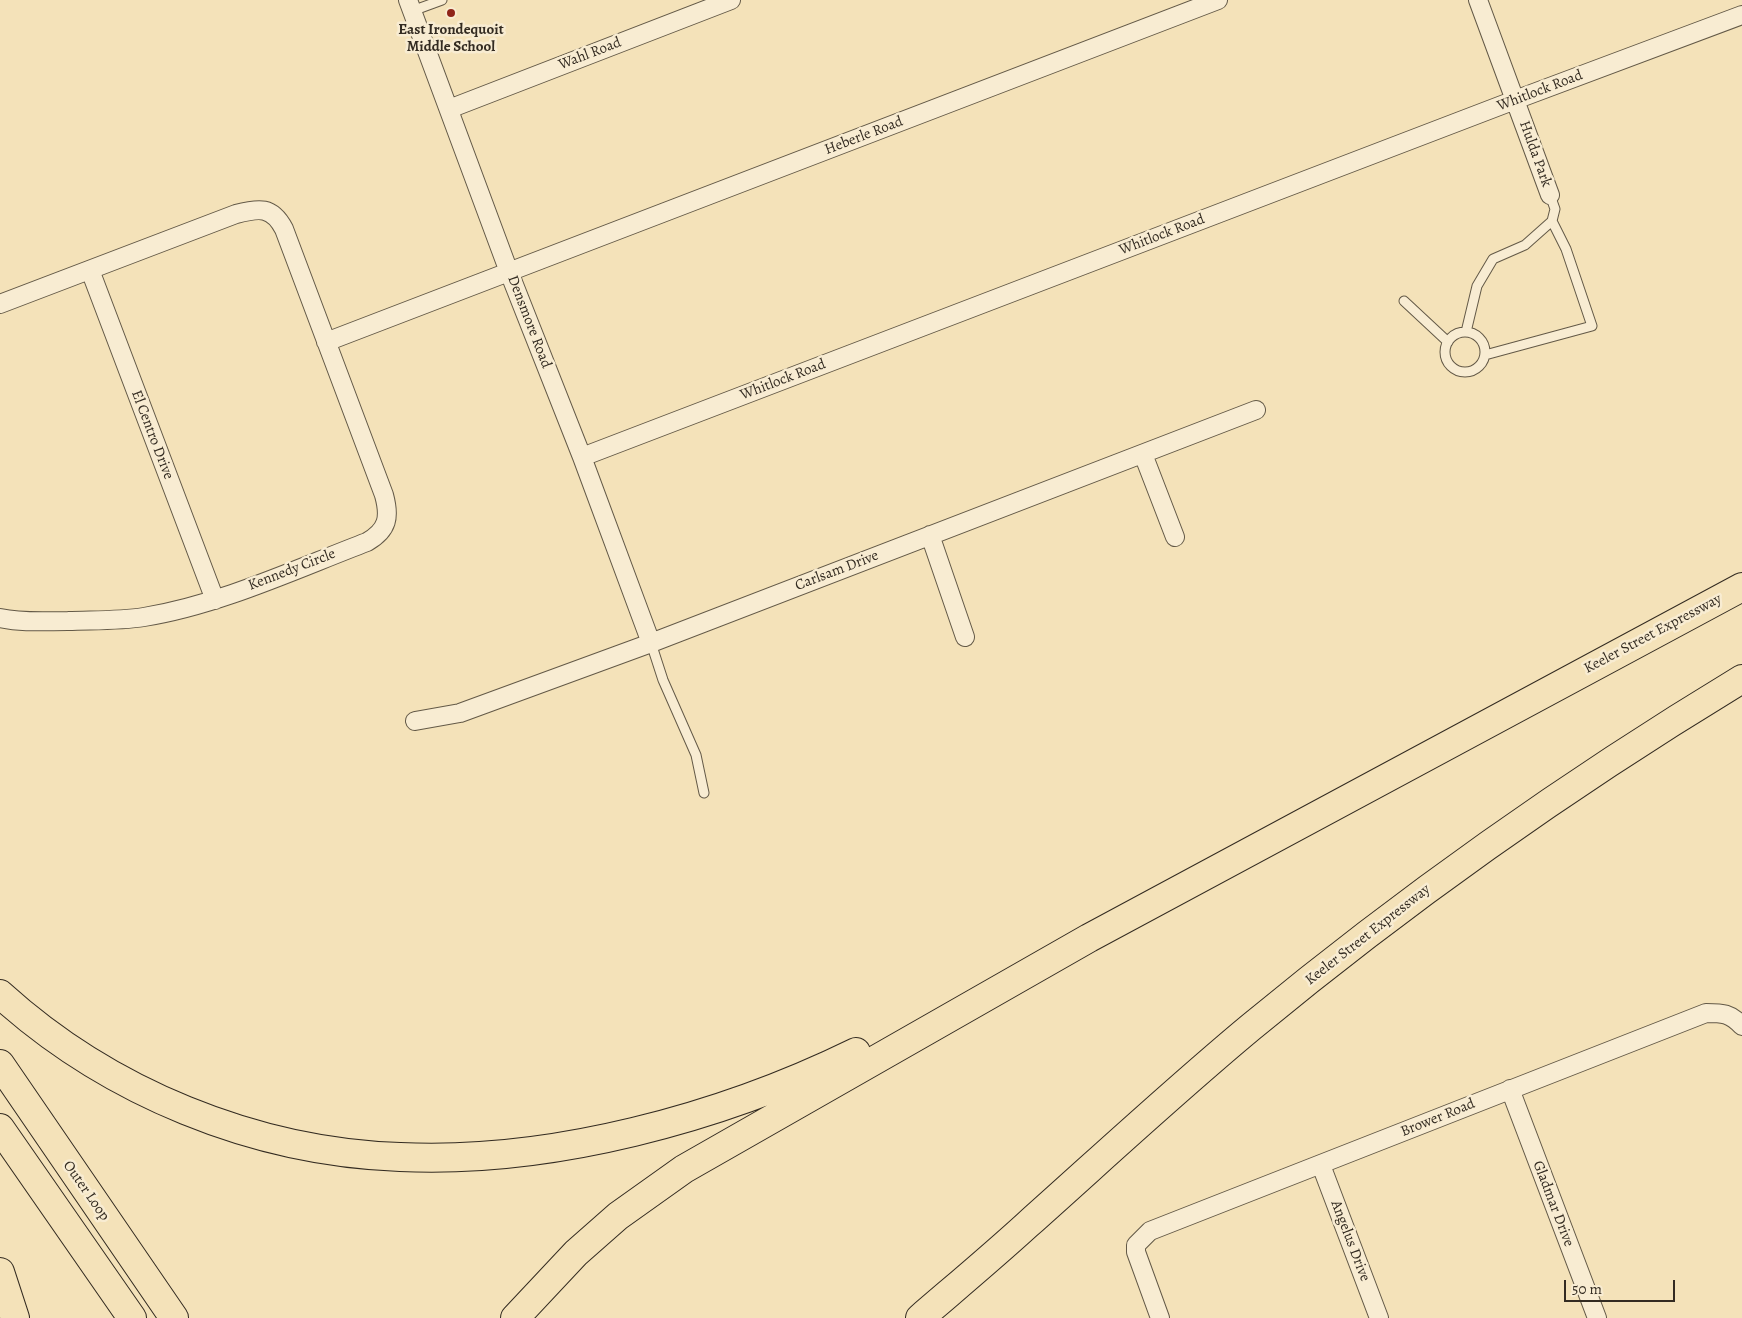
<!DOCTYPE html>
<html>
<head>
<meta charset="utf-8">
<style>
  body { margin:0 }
  #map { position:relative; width:1742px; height:1318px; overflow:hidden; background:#f4e2b9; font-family:Alegreya,serif }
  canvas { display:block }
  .scale { position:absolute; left:1564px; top:1280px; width:111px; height:22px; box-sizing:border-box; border:2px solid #332b21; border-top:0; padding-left:6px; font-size:15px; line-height:18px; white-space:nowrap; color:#332b21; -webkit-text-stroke:4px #f8ecd2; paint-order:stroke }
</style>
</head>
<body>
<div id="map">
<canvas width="1742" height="1318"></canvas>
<div class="scale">50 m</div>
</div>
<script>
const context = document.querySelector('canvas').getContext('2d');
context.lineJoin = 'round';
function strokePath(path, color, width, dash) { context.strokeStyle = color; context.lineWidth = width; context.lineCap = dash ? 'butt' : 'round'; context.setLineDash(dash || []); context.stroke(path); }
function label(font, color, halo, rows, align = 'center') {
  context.font = font + ' Alegreya,serif'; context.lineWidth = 5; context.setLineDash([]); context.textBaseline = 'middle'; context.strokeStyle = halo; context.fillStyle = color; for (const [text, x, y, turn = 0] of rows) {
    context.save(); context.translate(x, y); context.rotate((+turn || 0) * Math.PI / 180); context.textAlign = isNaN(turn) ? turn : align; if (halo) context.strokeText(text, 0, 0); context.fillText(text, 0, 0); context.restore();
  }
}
const service = new Path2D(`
  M412,11L442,0
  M1404,301L1448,342
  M1445 352a20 20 0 1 1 40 0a20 20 0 1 1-40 0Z
  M1466,332L1477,286L1493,259L1525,245L1552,221
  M1485,355L1592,326L1566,249L1552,221L1555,209L1550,195
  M651,643L663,680L696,755L704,793`);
const minor = new Path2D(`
  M408,0L509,272L582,457L651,643
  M1478,0L1550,195
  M449,109L731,0
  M90,270L215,600
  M0,304L236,214C259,208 272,206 284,229L384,495C390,517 388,530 367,542C296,569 219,605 144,617C119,621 93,620 68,621C46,621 22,623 0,618
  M326,342L1218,0
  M1143,454L1175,537
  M582,457L1515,100L1742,15
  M930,535L965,637
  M415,721L460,713L651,643L1256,410
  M1510,1089L1597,1318
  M1321,1165L1379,1318
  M1160,1318L1136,1252V1245L1150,1231L1706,1013C1723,1013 1730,1013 1742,1026`);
const motorway = new Path2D(`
  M0,994C108,1092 254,1152 400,1157C551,1164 721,1118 856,1052
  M0,1064L174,1318
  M0,1128L132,1318
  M0,1272L15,1318
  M515,1318L576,1253L618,1216L684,1169L1089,938L1742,587
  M920,1318C956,1287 992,1257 1027,1225C1101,1159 1174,1091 1251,1027C1406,899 1570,783 1742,679`);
const markers = [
  [451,13,5,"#8f2418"]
];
const poiNames = [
  ["East Irondequoit",451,30],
  ["Middle School",451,47]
];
const streetNames = [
  ["Wahl Road",590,54,-21],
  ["Whitlock Road",1540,91,-21],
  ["Heberle Road",864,136,-21],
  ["Hulda Park",1535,154,70],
  ["Whitlock Road",1162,235,-21],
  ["Densmore Road",529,322,69],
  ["Whitlock Road",783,380,-21],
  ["El Centro Drive",152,435,69],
  ["Kennedy Circle",292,570,-21],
  ["Carlsam Drive",837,571,-21],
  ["Keeler Street Expressway",1653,634,-28],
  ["Keeler Street Expressway",1368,935,-38],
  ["Brower Road",1438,1118,-22],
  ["Outer Loop",86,1191,55],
  ["Gladmar Drive",1553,1204,69],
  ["Angelus Drive",1350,1241,69]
];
strokePath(service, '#635947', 11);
strokePath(minor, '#635947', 20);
strokePath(motorway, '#332b21', 30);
strokePath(service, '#f8ecd2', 9);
strokePath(minor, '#f8ecd2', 18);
strokePath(motorway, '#f4e2b9', 28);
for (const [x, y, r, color] of markers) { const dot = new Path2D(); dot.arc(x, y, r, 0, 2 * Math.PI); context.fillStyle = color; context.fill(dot); strokePath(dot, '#f8ecd2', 2); }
label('bold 15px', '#332b21', '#f8ecd2', poiNames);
label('15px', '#332b21', '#f8ecd2', streetNames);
</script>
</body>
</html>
